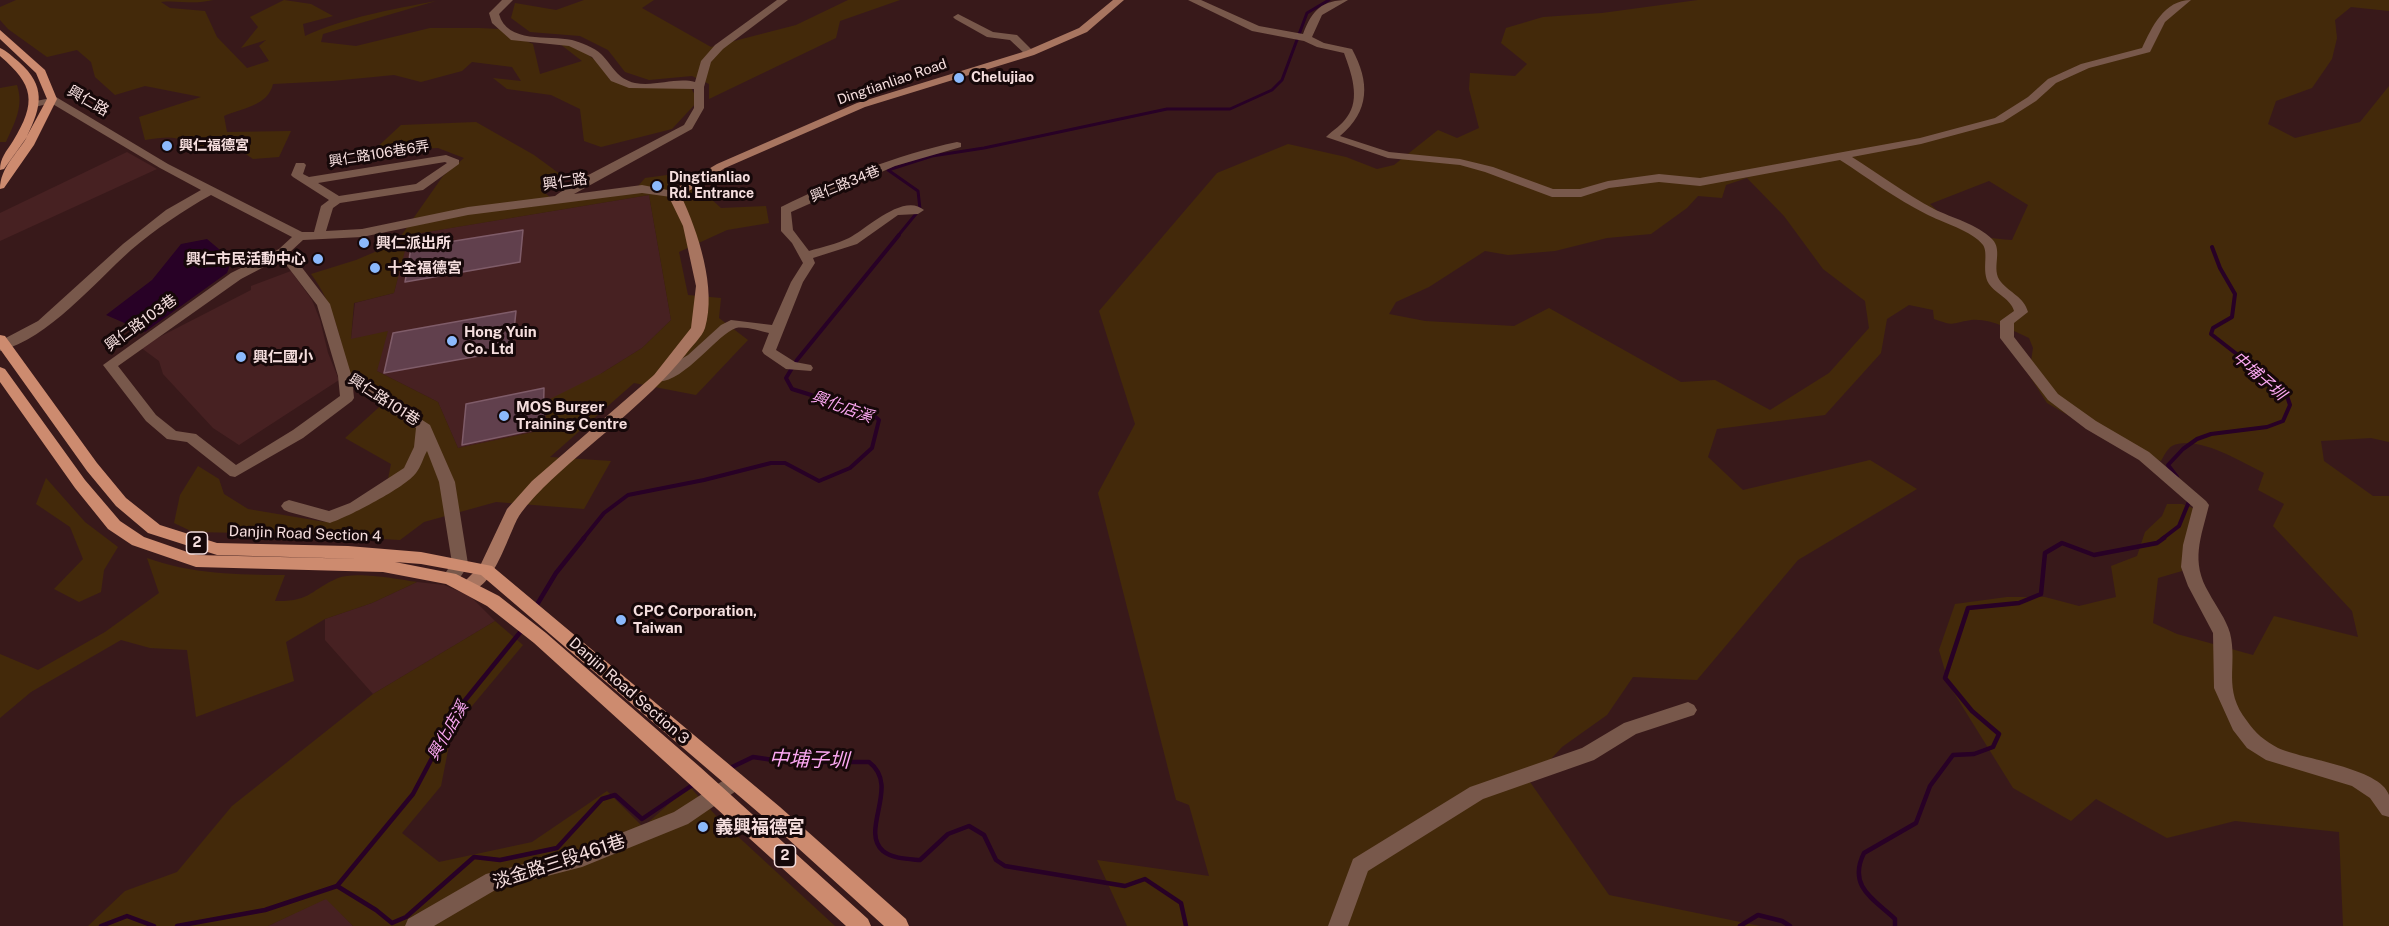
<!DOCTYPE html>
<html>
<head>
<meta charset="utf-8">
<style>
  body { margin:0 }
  canvas { display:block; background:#38191a }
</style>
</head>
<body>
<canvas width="2389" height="926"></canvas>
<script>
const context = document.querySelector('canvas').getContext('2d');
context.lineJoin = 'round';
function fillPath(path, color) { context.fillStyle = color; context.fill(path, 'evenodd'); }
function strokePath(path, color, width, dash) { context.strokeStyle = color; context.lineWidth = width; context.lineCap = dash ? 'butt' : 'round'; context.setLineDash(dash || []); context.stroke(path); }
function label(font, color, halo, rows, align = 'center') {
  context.font = font + ' "Public Sans","Noto Sans TC",sans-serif'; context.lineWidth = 6; context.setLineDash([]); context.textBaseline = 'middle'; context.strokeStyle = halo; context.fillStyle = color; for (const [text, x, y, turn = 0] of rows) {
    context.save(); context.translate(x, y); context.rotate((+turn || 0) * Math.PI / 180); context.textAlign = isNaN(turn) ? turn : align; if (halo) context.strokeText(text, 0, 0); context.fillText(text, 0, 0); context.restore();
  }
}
const built = new Path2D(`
  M127,152L157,169L0,241V213Z
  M649,195L671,320L642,348L602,373L543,430L458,448L438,402L377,371L351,339L355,303L394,293L408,235Z
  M291,271L312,300L320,320L328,353L339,380L239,445L213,428L163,374L159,361L140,347L251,290V286Z
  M417,582L444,585L470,596L495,621L373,694L325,640V619L372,603Z
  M326,898L353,926H268Z`);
const green = new Path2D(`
  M16,0H213C193,5 179,0 161,2L170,8L205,11L217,37L247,68L269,61L259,46L266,40L241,48L258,27L250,17L284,0L311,4L333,16L303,24L305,36C343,18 394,9 436,1L323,34L321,42L356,46L430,28H479L499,29L533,44L540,74L582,61L560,44C581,45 601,62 610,80L639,88H691L698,101L672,129L601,147L584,141L580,109L551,95L507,89L493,78L521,81L512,67L472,62L462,71L421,82L394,75L332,81L273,84C268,106 242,108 224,116L227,132L291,131L279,157L253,159L231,144L197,153C180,133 169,137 145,140L139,117L201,97L145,86L115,95L95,77L91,62L77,50L47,57L8,29L0,20V7Z
  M584,0H654L642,8L711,47L796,25L848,0H900L840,21L836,38L709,99V84L692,76L649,80L625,72L608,50L580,36L530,32L511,18L515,3L556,10Z
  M1698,0H2389V11L2351,7L2335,20L2337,38L2332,59L2312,88L2276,101L2268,124L2295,138L2360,122L2389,86V442L2371,438L2321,441L2324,461L2373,496H2389V926H2343L2339,832L2235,821L2167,838L2096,799L2071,821L2013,788L1949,685L1939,650L1955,604L2007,597H2045L2079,606L2116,597L2111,566L2137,556L2145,532L2162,516L2167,504H2182L2198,510L2182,571L2158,578L2153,623L2177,634L2253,655L2274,616L2358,637L2352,611L2273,526L2284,504L2258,490L2264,473C2241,462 2197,434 2172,446C2167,449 2164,456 2161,461L2126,449L2047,403L2029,375L2033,348L2029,338C2011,330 1991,318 1971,320C1950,323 1957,327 1934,319L1933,310L1909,305L1887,319L1881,353L1825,415L1717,429L1708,457L1743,490L1870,460L1917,489L1798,560L1697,680L1633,677L1607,715L1562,747L1530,782L1609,895L1760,926H1127L1097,860L1209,876L1189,805L1176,800L1098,493L1135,424L1099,311L1217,173L1288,144L1346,157L1377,169L1394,165L1438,130L1457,138L1479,128L1469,89L1470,73L1515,76L1527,64L1501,43L1506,28L1543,17L1602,13ZM1747,178L1784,216L1823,269L1865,301L1869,328L1829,373L1770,410L1715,380L1681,382L1549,308L1514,326L1425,321L1389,314L1396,302L1429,287L1485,251L1508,255L1555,251L1607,238L1651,234L1687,208L1698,196L1722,198L1726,185ZM1989,181L2028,205L2012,240C1970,237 1961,233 1930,204Z
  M17,85C24,106 15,122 6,142H0V88Z
  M476,122L534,155L564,177L545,193L557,203L633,192L645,178L667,175L677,188L700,189L721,208L766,206L769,223L727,230L679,252L688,295L721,298L719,318L748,340L696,395L634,383L550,457L611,461L584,509L496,502L424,522L400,540L295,534L193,532L174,523L180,495L198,466L219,479L224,494L248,509L325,522L388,479L391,464L345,438L387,400L349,374C341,339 333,303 311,274L356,260L396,243L443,176L464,158L438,148L373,151L401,125ZM649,195L671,320L642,348L602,373L550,399L543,430L458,448L438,402L377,371L388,331L351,339L354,303L394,293L409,235Z
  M46,478L85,522L118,547L104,570L101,592L79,602L54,589L83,559L70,527L36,504Z
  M147,558C191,574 238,575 285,575L275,601C311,602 310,590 338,578C355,571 398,579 417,582L372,603L325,619L286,642L294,681L196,717L187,650L150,648L121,640L31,692L0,718V654L38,670L105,632L159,593Z
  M495,621L523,645L452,730L441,786L402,833L439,862L532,842L607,791L643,827L689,786L719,819L835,926H353L326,899L268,926H88L125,891L177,872L232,806L373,694Z`);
const water = new Path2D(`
  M207,239L232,260L227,273L145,332L106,315L152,280L181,244Z`);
const streamFar2 = new Path2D(`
  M897,237L920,209L918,191L888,170L932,156L984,148L1167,109H1230L1272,90L1282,80L1307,13L1329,0`);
const streamFar1 = new Path2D(`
  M2177,477L2168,465L2183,449L2197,439L2211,434L2267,427L2283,421L2290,405L2287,396L2279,387L2211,334L2213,328L2232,317L2235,294L2220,268L2212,247
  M583,539L604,513L628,495L704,480L771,463H785L819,481L850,468L872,448L879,420L872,414L792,389L786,378L797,360L899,235
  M2162,539L2179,526L2190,499`);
const stream = new Path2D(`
  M535,608L556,573L584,538
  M728,769L753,757L787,762H869C901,786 859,830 883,851C893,859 908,859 920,860L948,834L969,826L984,835L996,860L1005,866L1125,886L1145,879L1181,903L1186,926
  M337,886L376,910L392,923L406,917L474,857L500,860L557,848L602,799L615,795L642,819L694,784
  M101,926L127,916L154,926
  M177,926L265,910L337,886L413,794L458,709L522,630
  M1740,926L1758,915L1782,921L1790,926
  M1895,926V919C1875,900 1847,887 1864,853L1916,823L1930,786L1953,755L1974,754L1993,747L1999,734L1972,711L1945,678L1968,608L2019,603L2041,594L2045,553L2062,543L2094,555L2157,543L2164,538`);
const building = new Path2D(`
  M523,230L520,262L405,282L411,248Z
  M516,311L512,350L384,373L393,333Z
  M544,388L543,428L462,445L466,404Z`);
const street = new Path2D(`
  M502,0H513L499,14C507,44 548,35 572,40C580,42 595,48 601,54C613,66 617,79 635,83C655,87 676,77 695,82L701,61L715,45L777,0H788L723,49L711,62L704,87V108L692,129L574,194L642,185L678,192V198L642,193L468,215L362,237L303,240L290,252L330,304L351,374L430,425L455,482L468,564C463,574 457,586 444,582L442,578L452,563L439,482L427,451C423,458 421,467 416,473C406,487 348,517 330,523L289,512L284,510L281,506L284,502L289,500L329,511L350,503L404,468L414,447L416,428L353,388L354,398L352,401L303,438L235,477L230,476L187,442L167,439L146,421L103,365L231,273L279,249L292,237L211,195C182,211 156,229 131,250C94,283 49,338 0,351V341L38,321L123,244L166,210L201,190L160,168L51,103L35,107L30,104L31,102L56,97L168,164L302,232H314L321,206L329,200L293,177L291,175L296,163H304L306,165L303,174L309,177L446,155L459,160V164L423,190L340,203L333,208L326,231L362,229L468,207L555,196L573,183L684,125L694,108V89L629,88L611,81L592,57L569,46L511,40L492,23L489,13ZM445,162L447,163L416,184L339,196L318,183ZM281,258L317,305L338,376L340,396L293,430L236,465L196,434L176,431L156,415L118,366L241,279Z
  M1188,0H1201L1259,26L1303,34C1312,10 1322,0 1348,0L1322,15L1312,37L1324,43L1352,49C1370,82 1370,111 1340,136L1389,152L1460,159L1493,167L1553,189H1580L1608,181L1659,174L1700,178L1920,138L1995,118L2028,97L2048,79L2081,64L2142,48C2152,27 2164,0 2191,0L2165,22L2150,52L2089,68L2056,83L2036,101L2003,122L1921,144L1852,157C1879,174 1906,194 1934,209C1952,218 1977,224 1992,239C2004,251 1990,269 2001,282C2010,293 2024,297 2028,312L2014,323V337L2058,394L2096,421L2149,452L2206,501L2209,505C2201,538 2190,561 2209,593C2216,606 2226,619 2230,633C2238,666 2222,689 2247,721C2255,733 2265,741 2278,748C2301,759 2381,768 2389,795C2389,801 2389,811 2389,817L2382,815L2370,798L2352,786L2266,760L2247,748L2233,730L2214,688L2213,633L2188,586L2181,567L2183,545L2193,507L2139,460L2086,429L2048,400L2000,338V321L2014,311C2011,299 1996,294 1989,284C1981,271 1989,254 1983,245C1973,231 1941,222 1926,214C1896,199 1868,178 1840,160L1700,186L1659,182L1609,188L1581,197H1552L1485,172L1460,165L1388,158L1326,137C1333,130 1342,125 1347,117C1361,99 1351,72 1344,53L1317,47L1304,41L1252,31Z
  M958,14L993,32L1017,35L1035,53L1026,55L1010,40L987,37L955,19L953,17Z
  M957,142L961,143V147L895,166L791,212L793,230L809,251C822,247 837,244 849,238C866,229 904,192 924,210L918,214L898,215L857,244L813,258L815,263L803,282L776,350L795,362L811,365L813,368L811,371L786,369L764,354L762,351L769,333C760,331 745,326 736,328C718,333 680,388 654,381L652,378L654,375L688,355L721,325L731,320L772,325L791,282L803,263L792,243L781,231V207C838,179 895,155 957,142Z
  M1688,702L1694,705L1697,710L1694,715L1636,734L1594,760L1483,799L1368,871L1348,926H1328L1353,859L1470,787L1582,748L1624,723Z
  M735,773L742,775L744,781L742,787L688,824L582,867L497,889L434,926H405L408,919L486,874L581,849L674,812Z`);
const secondary = new Path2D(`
  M1113,0H1124L1087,32L1034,55L865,107L725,168L681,196C698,231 717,289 705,328C702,337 691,347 686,354C644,406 590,442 543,488C535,496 525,507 519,516C508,534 491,600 462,590L460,586L480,566L507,509L532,481L654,375L691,328L696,286L683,226L668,195L670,192L717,164L857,103L1026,51L1079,28Z`);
const primary = new Path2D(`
  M0,30L45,70L57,99L34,145L4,188L0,189C0,168 17,154 27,137L4,169L0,170C0,158 6,152 13,141C37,102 34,85 0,56V48C7,51 13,57 19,62C46,86 42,106 27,136L47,99L36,73L0,39Z
  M0,335L5,336L97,463L126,498L160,525L217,543L348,546L421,552L492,566L780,807L906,919L909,926H884L766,819L481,575L421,564L395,562L456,574L499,596L546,633L700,767L868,919L871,926H846L534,643L487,606L446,584L383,572L196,567L132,545L108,529L75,488L0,382V367L5,369L85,480L120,521L144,537L196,555L363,559L217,555L148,533L116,506L87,471L0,349Z`);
const markers = [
  [959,78,6,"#8bb9fc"],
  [167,146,6,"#8bb9fc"],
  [657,186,6,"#8bb9fc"],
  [364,243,6,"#8bb9fc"],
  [318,259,6,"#8bb9fc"],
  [375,268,6,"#8bb9fc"],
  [452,341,6,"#8bb9fc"],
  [241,357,6,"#8bb9fc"],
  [504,416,6,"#8bb9fc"],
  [621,620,6,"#8bb9fc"],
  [703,827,6,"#8bb9fc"]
];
const farPoinames = [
  ["Chelujiao",971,78],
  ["興仁福德宮",179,146],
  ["Dingtianliao",669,178],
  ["Rd. Entrance",669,194]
];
const farStreetnames = [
  ["Dingtianliao Road",892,82,-19],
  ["興仁路106巷6弄",379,154,-9],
  ["興仁路34巷",845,184,-22]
];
const shields = [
  [197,543,21],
  [785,856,21]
];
const shieldNames = [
  ["2",197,543],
  ["2",785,856]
];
const streetNames = [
  ["興仁路",88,101,30],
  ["興仁路",565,182,-8],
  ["興仁路103巷",141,323,-36],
  ["興仁路101巷",384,400,33],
  ["Danjin Road Section 4",305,534,2],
  ["Danjin Road Section 3",629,691,41]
];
const poiNames = [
  ["興仁派出所",376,243],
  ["興仁市民活動中心",306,259,"right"],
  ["十全福德宮",387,268],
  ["Hong Yuin",464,332],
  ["Co. Ltd",464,349],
  ["興仁國小",253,357],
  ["MOS Burger",516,407],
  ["Training Centre",516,424],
  ["CPC Corporation,",633,611],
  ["Taiwan",633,628]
];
const waterNames = [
  ["中埔子圳",2259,376,41],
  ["興化店溪",842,407,20],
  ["興化店溪",448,731,-60]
];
const nearPoinames = [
  ["義興福德宮",715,827]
];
const nearStreetnames = [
  ["淡金路三段461巷",559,862,-18]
];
const nearWaternames = [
  ["中埔子圳",809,760,2]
];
fillPath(built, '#472122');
fillPath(green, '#43290a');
fillPath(water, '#280126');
strokePath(streamFar2, '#280126', 3);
strokePath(streamFar1, '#280126', 4);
strokePath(stream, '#280126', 4.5);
fillPath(building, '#61404d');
strokePath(building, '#7f5c69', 1.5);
fillPath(street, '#78584b');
fillPath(secondary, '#a87560');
fillPath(primary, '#cd8b6f');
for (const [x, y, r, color] of markers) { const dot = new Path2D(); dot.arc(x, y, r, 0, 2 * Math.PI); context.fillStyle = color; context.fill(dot); strokePath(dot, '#160809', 2); }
label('bold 14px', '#f5dede', '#160809', farPoinames, 'left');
label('14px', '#f5dede', '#160809', farStreetnames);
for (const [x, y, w] of shields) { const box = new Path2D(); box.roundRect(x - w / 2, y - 11, w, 22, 4.5); context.fillStyle = '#160809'; context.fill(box); strokePath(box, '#f5dede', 1.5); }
label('bold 14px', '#f5dede', null, shieldNames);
label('15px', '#f5dede', '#160809', streetNames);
label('bold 15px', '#f5dede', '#160809', poiNames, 'left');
label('italic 16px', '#fca8f3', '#160809', waterNames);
label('bold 18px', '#f5dede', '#160809', nearPoinames, 'left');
label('18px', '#f5dede', '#160809', nearStreetnames);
label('italic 20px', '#fca8f3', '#160809', nearWaternames);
</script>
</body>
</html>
